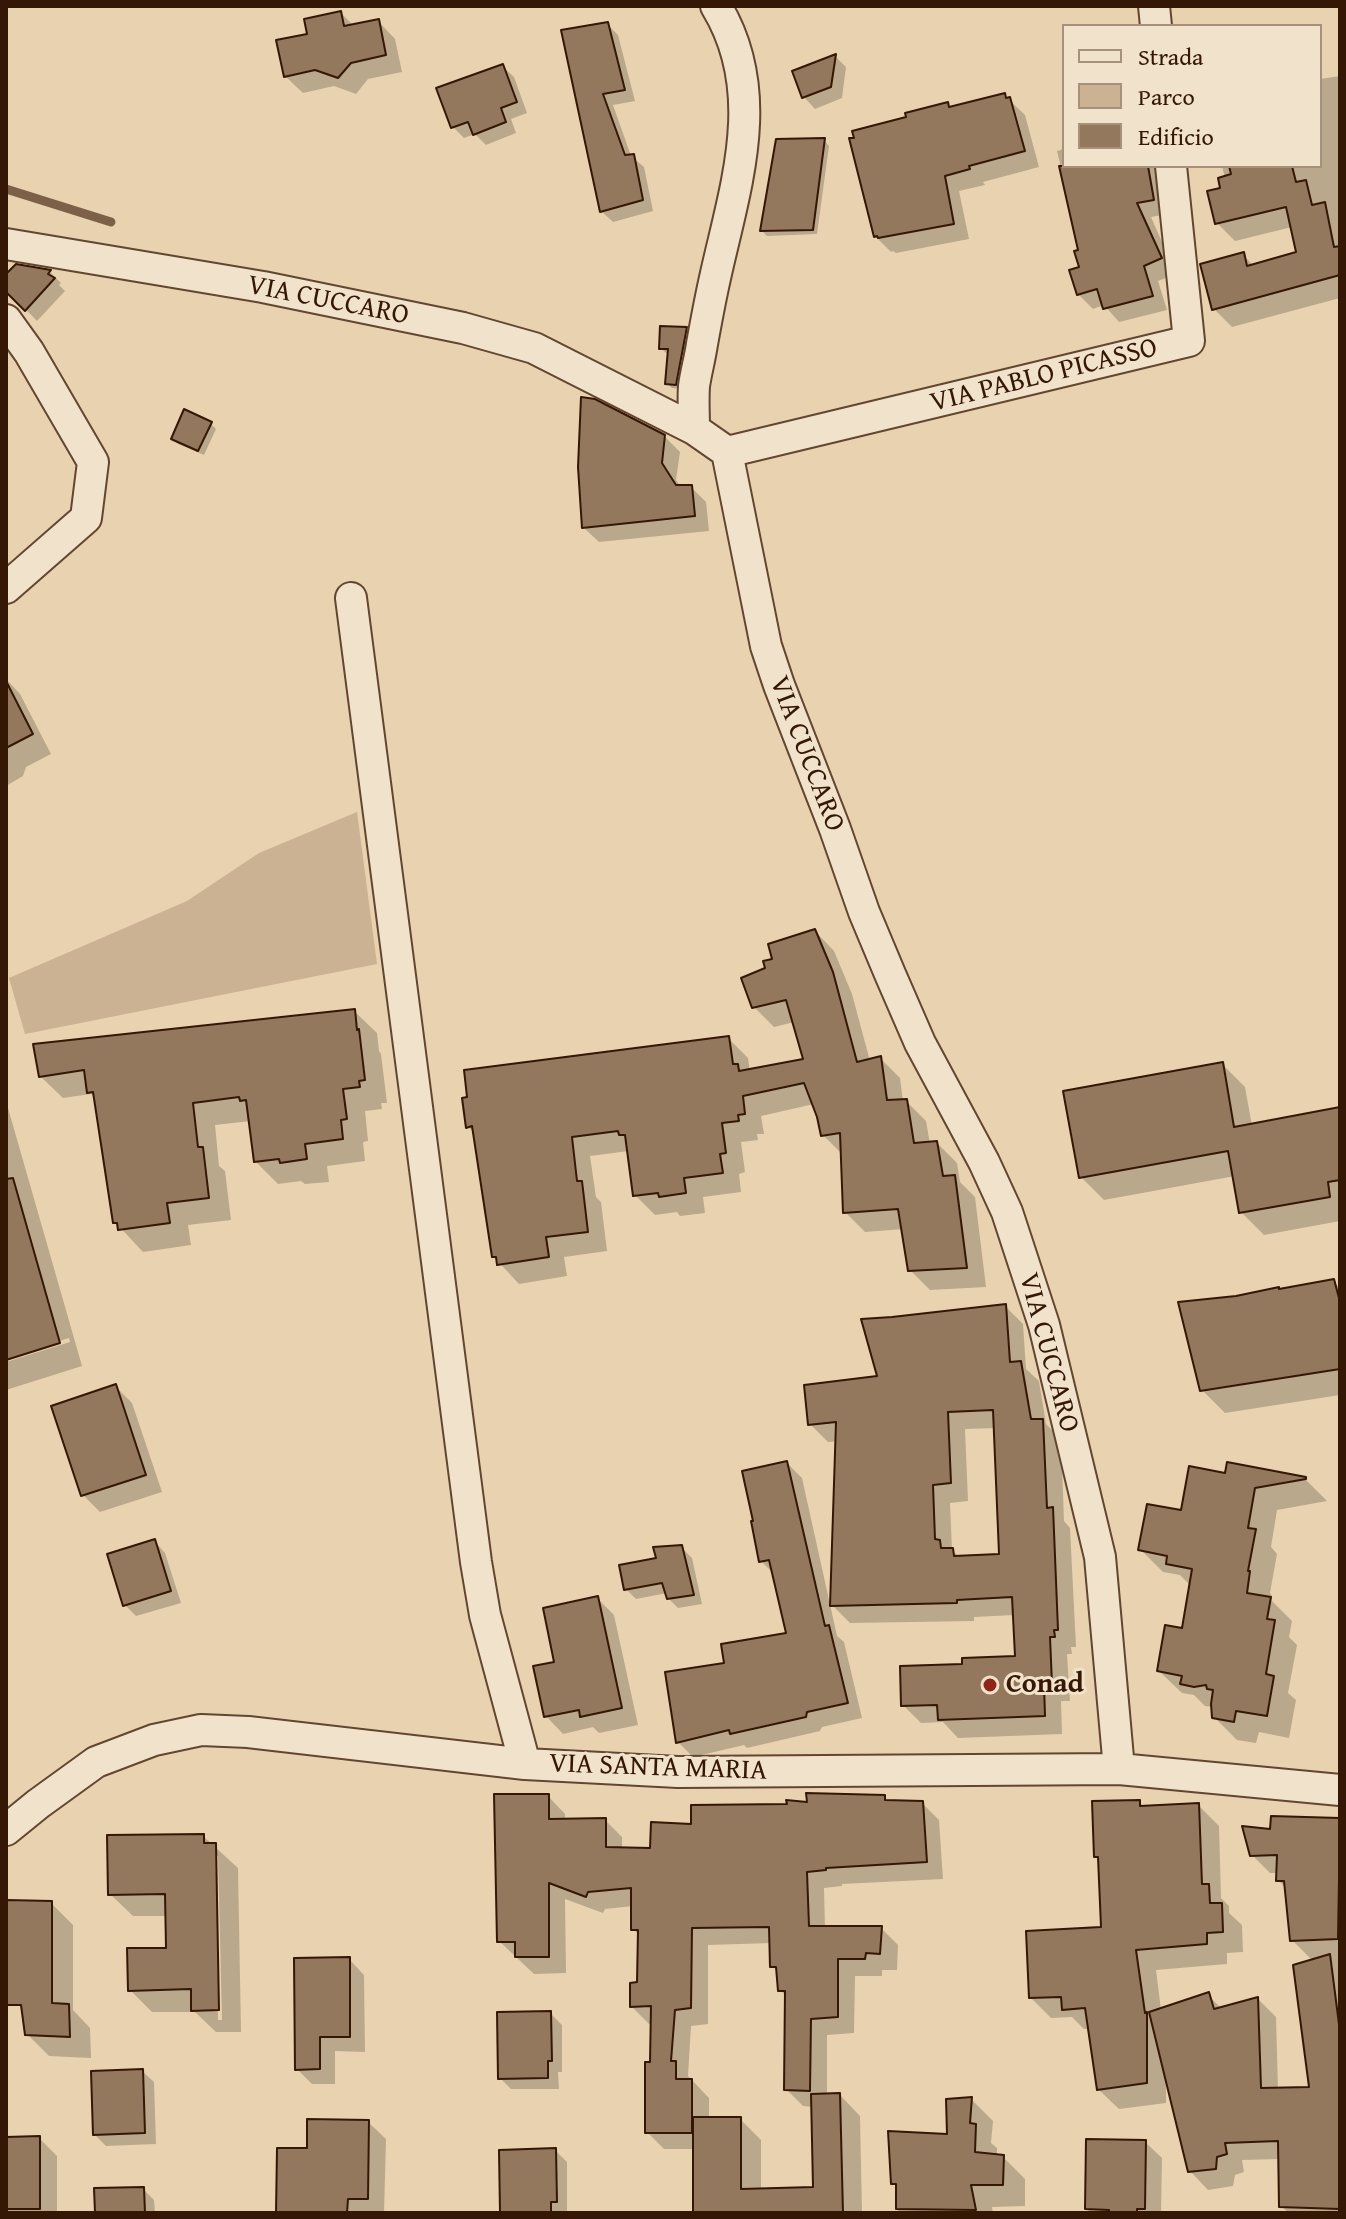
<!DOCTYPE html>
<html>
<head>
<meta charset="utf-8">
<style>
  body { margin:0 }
  #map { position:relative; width:1346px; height:2219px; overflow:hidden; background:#e9d2af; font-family:"Gentium Book Plus",serif }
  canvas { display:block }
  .frame { position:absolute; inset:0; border:8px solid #351705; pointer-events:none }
  .legend { position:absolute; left:1062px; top:24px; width:260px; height:144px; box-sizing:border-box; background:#f1e2cb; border:2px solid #a6917c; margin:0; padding:10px 14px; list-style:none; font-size:24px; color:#351705 }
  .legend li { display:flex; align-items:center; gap:16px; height:40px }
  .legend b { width:40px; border:2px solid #a6917c }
</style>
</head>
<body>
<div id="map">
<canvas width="1346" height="2219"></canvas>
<div class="frame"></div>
<ul class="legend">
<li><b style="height:10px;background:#f1e2cb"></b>Strada</li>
<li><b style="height:22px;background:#cab292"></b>Parco</li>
<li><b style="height:22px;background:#93785d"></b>Edificio</li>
</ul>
</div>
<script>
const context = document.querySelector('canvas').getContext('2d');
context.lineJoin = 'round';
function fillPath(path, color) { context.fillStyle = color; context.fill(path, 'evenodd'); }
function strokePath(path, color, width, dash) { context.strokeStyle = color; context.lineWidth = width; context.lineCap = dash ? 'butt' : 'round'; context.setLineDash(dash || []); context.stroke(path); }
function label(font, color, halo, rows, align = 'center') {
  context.font = font + ' "Gentium Book Plus",serif'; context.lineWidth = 6; context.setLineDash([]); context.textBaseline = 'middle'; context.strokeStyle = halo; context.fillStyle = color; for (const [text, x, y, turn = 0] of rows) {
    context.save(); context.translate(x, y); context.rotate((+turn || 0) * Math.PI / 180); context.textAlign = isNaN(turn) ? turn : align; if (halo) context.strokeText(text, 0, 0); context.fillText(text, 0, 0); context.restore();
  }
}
const green = new Path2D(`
  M357,812L377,964L25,1034L9,978L187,901L259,853Z`);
const shadow = new Path2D(`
  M341,13L354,26L378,21L395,39L402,72L368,79L356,94L334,86L303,93L285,76L310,36Z
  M607,24L618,35L635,101L613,105L631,156L644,167L653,211L613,222L601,211L564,31Z
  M835,56L846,67L842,98L815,109L804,97L795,72Z
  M502,66L514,77L527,113L511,119L516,133L486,145L475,134L464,138L453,127Z
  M1340,76V298L1232,327L1214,309L1243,255L1254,266L1299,253L1292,227L1235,241L1217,223L1225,178L1222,166H1320V79Z
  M1004,95L1025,115L1039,167L983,182L985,185L959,191L969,239L896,253L893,251L891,252L875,236L909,119L948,104L952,108Z
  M824,140L829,146L817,234L767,236L762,231Z
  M1064,149V166H1159L1168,214L1151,217L1176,274L1158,281L1167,310L1119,322L1104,305L1093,309L1078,294L1082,268L1081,251L1057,151Z
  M16,266L50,272L61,283L59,285L65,291L37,321L6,289V277Z
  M686,329L691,334L681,389L672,388L667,383L670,353H666L661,348Z
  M211,424L216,429L204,455L178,444L173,439Z
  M664,436L680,452L676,480L681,487H691L706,502L709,531L599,542L583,527Z
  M6,679L20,694L51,754L26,767L23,776L6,786Z
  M815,931L834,951L852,994L870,1061L880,1058L900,1078L903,1101H906L926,1121L930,1144L937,1143L957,1163L960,1182L975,1197L986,1287L930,1290L910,1270L904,1229L865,1232L845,1212L843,1155L823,1135L814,1104L761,1116L764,1134H757L758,1140L741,1142L745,1172L739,1174L741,1192L703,1197L705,1213L680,1216L677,1212L655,1215L635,1195L629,1151L590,1156L596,1197L601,1202L607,1251L564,1257L567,1276L519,1284L493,1256L476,1134L468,1127L728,1038L748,1058L750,1071L805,1060L794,1022L774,1027L754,1007L767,969L775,960Z
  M354,1011L377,1033L379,1051L381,1054L387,1103H381L382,1109L365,1111L368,1141L363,1142L365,1161L327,1166L329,1182L305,1184L301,1181L278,1184L255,1161L251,1121L215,1125L219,1166L225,1171L231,1220L188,1225L191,1245L143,1252L115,1222L96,1099L91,1094L63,1098L40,1076Z
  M1222,1064L1245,1087L1252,1126L1340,1109V1221L1264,1235L1241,1212L1235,1176L1104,1200L1081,1177Z
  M6,1101L82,1366L6,1390V1362L70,1342L69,1338L6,1358Z
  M1334,1282L1340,1288V1395L1225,1413L1202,1390L1279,1290Z
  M1005,1306L1023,1324L1026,1369L1039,1381L1046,1424L1061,1439L1064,1521L1070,1528L1076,1647H1071L1072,1654H1067L1070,1701H1061L1062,1734L958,1738L943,1722L921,1723L903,1705L964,1666L1017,1658L1015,1615L974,1617V1621L850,1623L831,1604L838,1441L828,1442L810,1424L880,1378ZM996,1428L1001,1556L960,1558L952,1550L950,1503L968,1501L965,1429Z
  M115,1386L132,1403L162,1492L100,1512L83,1495Z
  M787,1463L802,1478L837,1636L844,1642L862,1718L822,1727L820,1731L747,1748L744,1745L693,1757L678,1742L726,1664L789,1635L775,1575L761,1561Z
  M1226,1475L1305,1479L1327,1501L1277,1510L1271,1547L1277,1554L1270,1593L1272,1596L1271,1600L1292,1621L1289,1637L1297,1645L1288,1693L1296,1700L1289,1738L1259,1732L1256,1743L1237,1740L1214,1717L1213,1707L1205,1706L1194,1695L1182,1693L1159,1671L1183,1631L1191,1586L1180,1575L1163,1572L1140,1549Z
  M154,1541L165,1553L181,1603L136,1616L125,1605Z
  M682,1548L692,1558L702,1604L678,1608L668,1598L667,1593L636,1599L626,1589L658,1560Z
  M597,1598L614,1615L638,1725L599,1733L593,1727L563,1734L546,1716L557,1663Z
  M548,1796L565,1814V1821L605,1820L622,1837V1850H652L693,1826L809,1804L884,1797L889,1802L922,1803L939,1820L943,1879L842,1884V1886L824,1888L825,1928H881L898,1945L897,1970H882V1976H855L854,2033L827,2035V2096L840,2095L860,2116L862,2213H700L695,2149H664L647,2132L653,2024H649L632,2007L639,1984L640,1936L633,1929V1906L605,1909L603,1913L565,1899L566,1973L534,1974L499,1941ZM772,1943V1966L779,1972L780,1990L787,1997L786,2089L803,2106L813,2107L815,2189L761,2190V2140L740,2119H709V2098L688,2076L691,2026L708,2024V1945Z
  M1139,1802L1145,1808L1198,1805L1219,1826L1221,1898L1229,1906V1913L1242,1925L1243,1952L1227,1953V1964L1156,1970L1161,2010L1208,1995L1222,2009L1258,1999L1276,2017L1278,2090L1311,2089L1313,1961L1292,1940L1287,1889L1278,1880V1873H1270L1252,1855L1272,1831L1273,1818L1340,1820V2213H1289L1281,2206L1280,2159L1242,2160L1244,2172L1235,2175L1233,2186L1208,2190L1190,2171L1166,2081V2103L1119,2109L1098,2089L1090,2029H1084L1072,2017L1051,2018L1031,1998L1103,1929L1100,1860L1096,1856Z
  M203,1836L238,1868L241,2032H216L195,2012H152L130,1990L168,1950L167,1916H133L110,1894ZM214,1856H218L222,2020H218Z
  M51,1903L73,1925V2010L90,2028L91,2058L49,2056L27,2034Z
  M349,1959L364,1975L365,2052L335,2051V2084H312L297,2069Z
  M550,2013L562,2025V2072H558L559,2089H511L500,2078Z
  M142,2071L154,2082L156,2144L106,2146L95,2135Z
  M971,2099L993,2121L991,2143L997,2148V2156L1003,2157L1025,2179V2206L992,2207L993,2213H898V2188L893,2183L949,2136Z
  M368,2122L386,2139L384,2213H278L309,2150Z
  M39,2138L57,2156V2213H6V2139Z
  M1145,2142L1162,2158L1161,2213H1091L1087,2209Z
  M555,2150L567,2162V2213H502Z
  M143,2189L154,2200L155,2213H97Z`);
const stream = new Path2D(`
  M6,189L111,222`);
const building = new Path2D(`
  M341,11L344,26L379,19L386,55L351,63L338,78L315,70L284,77L276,40L307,34L304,19Z
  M608,22L625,90L603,94L625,155L634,154L643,200L600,212L561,30Z
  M836,54L831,87L802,98L792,71Z
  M503,64L517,102L501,108L506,122L473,135L468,122L451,128L436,88Z
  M1005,93L1006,98L1010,97L1025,151L969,166L970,169L945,176L954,224L878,238L877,236L874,237L849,138H854L852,131L906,117L905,113L948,102L949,107Z
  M825,138L813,230L760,231L776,139Z
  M1059,166H1148L1154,200L1137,203L1162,258L1144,266L1153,296L1103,309L1097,289L1077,295L1069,270L1079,267L1074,251L1078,250Z
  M1229,166H1292L1296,182L1306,180L1312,205L1325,202L1334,247L1340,246V275L1212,310L1200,264L1244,252L1247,266L1296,252L1286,207L1215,224L1207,191L1220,188L1218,178L1231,174Z
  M16,264L51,270L48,274L55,278L25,311L6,292V274Z
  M660,326L687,327L676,385L665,384L668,349H659Z
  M581,397L595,399L665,435L662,463L676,485H692L695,516L582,528L578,467Z
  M184,409L212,422L198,451L171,439Z
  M6,681L33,734L6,748Z
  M815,929L833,972L857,1062L881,1056L887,1100L907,1099L914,1143L937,1141L943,1176L955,1175L967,1268L908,1271L898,1209L843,1213L840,1133L821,1136L817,1117L804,1083L743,1096L745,1114L738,1115L739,1121L722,1123L726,1153L720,1154L723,1173L684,1178L686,1193L659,1197L658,1193L633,1196L625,1135H619L618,1131L572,1137L577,1181H582L588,1232L546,1237L549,1257L497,1265L496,1257H492L472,1126L466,1128L462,1098L467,1097L464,1070L729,1036L733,1064H738L739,1071L803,1059L786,1000L752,1008L741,978L765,968L763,961L772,959L768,944Z
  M355,1009L357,1030L359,1029L365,1080L359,1081L360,1087L343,1089L347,1119L341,1120L343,1139L305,1144L307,1159L280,1163L279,1159L254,1162L246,1100L240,1101L239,1097L193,1103L198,1147H203L209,1198L167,1203L170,1223L118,1230L117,1223H113L93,1092L87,1093L84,1070L39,1077L33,1044Z
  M1223,1062L1234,1127L1340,1107V1180L1328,1182L1330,1197L1239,1213L1228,1151L1079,1178L1063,1091Z
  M13,1178L60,1343L6,1360V1179Z
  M1334,1279L1340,1302V1369L1200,1391L1178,1302L1236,1296L1279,1287V1289Z
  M1006,1304L1010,1362L1021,1361L1031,1419H1043L1047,1508L1053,1507L1058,1630H1054L1055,1637H1050L1052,1684H1044L1045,1716L938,1720L937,1705L901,1706L900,1666L962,1664V1658L1015,1656L1012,1597L957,1600V1603L830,1606L836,1422L808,1425L804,1385L877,1376L861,1319L892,1317ZM993,1410L999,1554L954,1556L953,1548H941L940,1540L935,1539L933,1485L951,1483L948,1412Z
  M116,1384L146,1475L81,1496L51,1406Z
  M787,1461L825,1626L829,1625L848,1703L807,1712L806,1717L730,1734L729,1730L676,1743L665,1672L724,1663L721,1644L786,1633L769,1560L759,1562L751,1521H753L742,1471Z
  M1227,1462L1306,1477V1479L1255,1488L1248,1528L1256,1529L1248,1571H1250L1247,1593L1271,1597L1267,1619L1275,1620L1266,1674L1274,1676L1267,1716L1236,1711L1234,1722L1212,1718L1211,1704L1213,1690L1207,1689L1206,1685L1194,1687L1180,1684L1182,1676L1157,1671L1165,1625L1182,1628L1192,1569L1166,1564L1167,1556L1138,1550L1147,1504L1181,1510L1189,1466L1225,1473Z
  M155,1539L171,1591L123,1606L107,1554Z
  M682,1545L694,1595L667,1599L662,1583L624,1590L619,1565L656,1558L653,1547Z
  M598,1596L622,1708L580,1717L579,1710L544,1717L533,1666L554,1662L543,1608Z
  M806,1793L885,1795V1800L923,1801L927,1862L826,1868V1870L807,1872L809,1926H882L880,1954L866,1953L865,1959H838V2017L811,2019L810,2091L784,2090L785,1991H778L776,1967H770L769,1927L692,1928L691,2008L675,2010L671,2061H676V2079H692V2133H645V2062H650L651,2006L630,2007V1983L637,1982L638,1930H631V1888L588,1892L586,1897L549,1883V1957H515V1942H497L494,1794H549V1819L606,1818V1847L650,1848L651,1822L691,1824V1805L787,1804L786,1800L807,1802Z
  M1140,1800V1806L1199,1803L1202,1884H1209L1210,1903H1222L1223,1932L1207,1933V1944L1136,1950L1145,2013L1147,2012V2083L1097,2090L1085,2008L1062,2010L1061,1997L1029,1998L1026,1931L1101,1927L1098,1857H1094L1092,1801Z
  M1271,1816L1340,1818L1338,1939L1290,1941L1284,1881H1276L1277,1855L1250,1856L1242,1826L1270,1829Z
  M204,1834V1843H216L219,2010L191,2011V1989L128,1991L127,1948H166L165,1894L108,1895L107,1835Z
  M6,1900L52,1901V2003L69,2004L70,2037L25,2035L21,2005H6Z
  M1330,1954L1340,2032V2209L1279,2207L1278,2141L1225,2143L1227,2154L1217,2157L1216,2169L1188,2172L1149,2012L1209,1992L1214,2009L1258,1997L1261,2088L1309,2087L1293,1965Z
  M350,1957V2037H320V2069L295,2070L294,1958Z
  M551,2011L552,2061H548V2078L498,2079L497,2012Z
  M143,2069L145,2133L93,2135L91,2071Z
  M840,2093L843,2213H693V2117H741V2189L813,2187L811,2094Z
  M972,2097L970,2123L976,2124L975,2152L1004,2155L1003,2185H971L976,2210L896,2209V2184H891L888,2131L947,2134L946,2099Z
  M307,2119L369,2120L368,2199H348L347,2213H276L277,2148H307Z
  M40,2136V2209H6V2137Z
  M1086,2139L1146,2140L1145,2209H1137V2213H1109V2210L1085,2209Z
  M556,2148L557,2202H551V2213H500L499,2150Z
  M144,2187L145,2213H95L94,2188Z`);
const minor = new Path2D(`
  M1154,6L1156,26
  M6,244L263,287L463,328L534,348L694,429L727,452L766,646L779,685L835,829L864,912L890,974L920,1043L984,1162L1007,1212L1044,1325L1100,1557L1119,1769
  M6,320L29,352L93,462L86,518L6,588
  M694,429C694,415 693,400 694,386C696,372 700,358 702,344C706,322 710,300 715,278C735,187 769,93 716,6
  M727,452L1189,341L1171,166
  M351,598L476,1562L485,1615L525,1764
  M6,1830L38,1804L96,1762L154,1740L201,1730L248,1732L525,1764L678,1772L1119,1769L1340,1790`);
const markers = [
  [990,1685,8,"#8f2418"]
];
const streetNames = [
  ["VIA CUCCARO",328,301,11],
  ["VIA PABLO PICASSO",1044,376,-14],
  ["VIA CUCCARO",806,754,69],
  ["VIA CUCCARO",1048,1353,75],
  ["VIA SANTA MARIA",658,1768,2]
];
const poiNames = [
  ["Conad",1006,1685]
];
fillPath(green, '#cab292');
fillPath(shadow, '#0003');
strokePath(stream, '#7c6148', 9);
fillPath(building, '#93785d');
strokePath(building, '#351705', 2);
strokePath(minor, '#624630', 34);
strokePath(minor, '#f1e2cb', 30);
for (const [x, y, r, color] of markers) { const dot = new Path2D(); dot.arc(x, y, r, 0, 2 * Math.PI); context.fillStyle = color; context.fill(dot); strokePath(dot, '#f1e2cb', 3); }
label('28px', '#351705', '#f1e2cb', streetNames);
label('bold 28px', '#351705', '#f1e2cb', poiNames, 'left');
</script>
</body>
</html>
